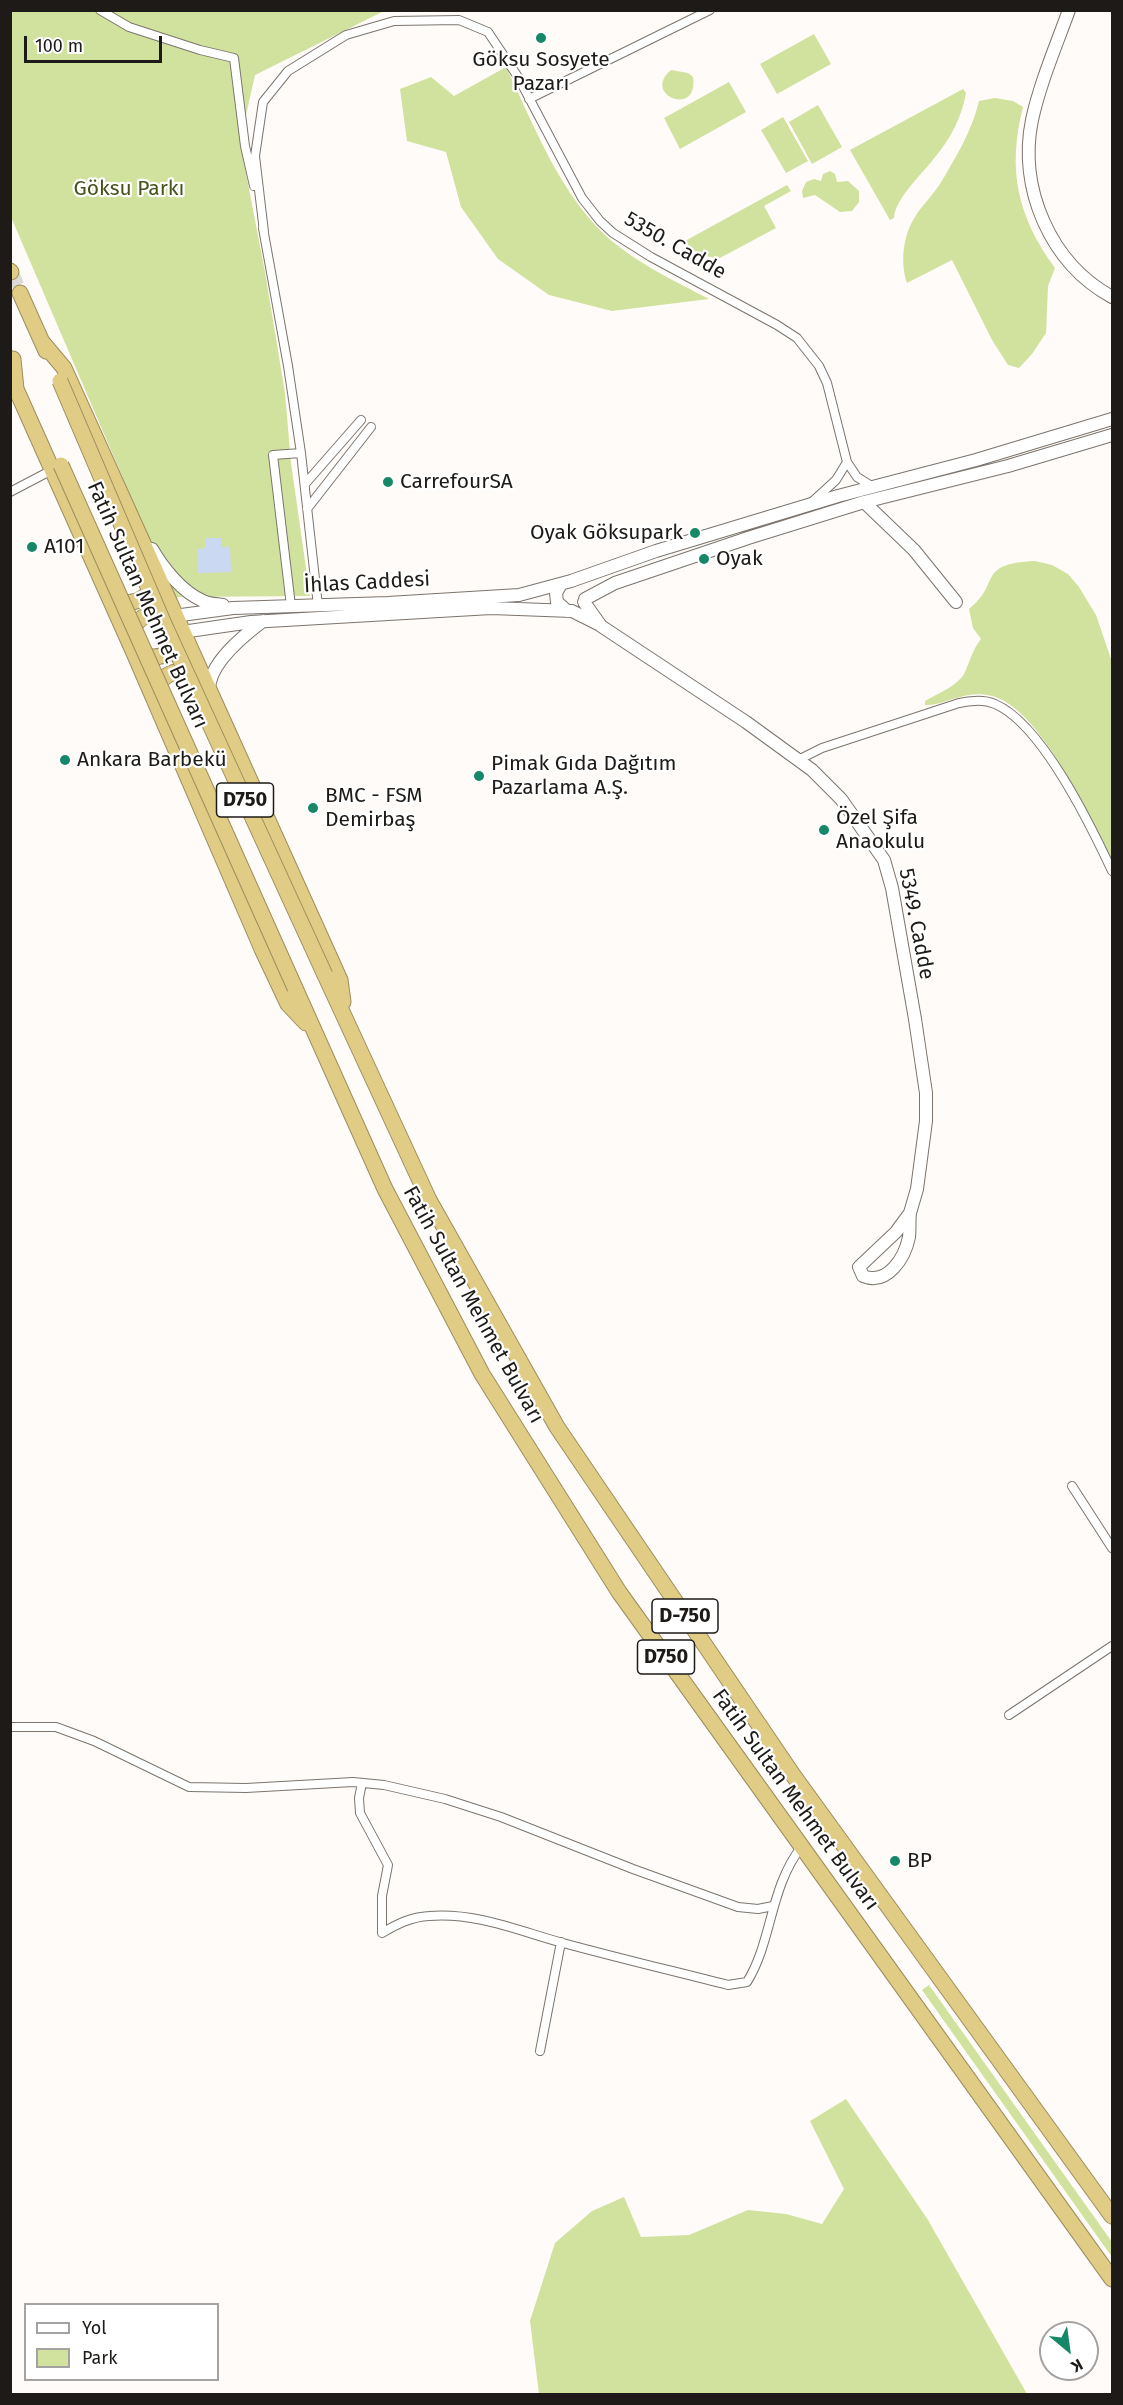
<!DOCTYPE html>
<html>
<head>
<meta charset="utf-8">
<style>
  body { margin:0 }
  #map { position:relative; width:1123px; height:2405px; overflow:hidden; background:#fffbf8; font-family:"Fira Sans",sans-serif }
  canvas { display:block }
  .frame { position:absolute; inset:0; border:12px solid #1d1a17; pointer-events:none }
  .legend { position:absolute; left:24px; top:2303px; width:195px; height:78px; box-sizing:border-box; background:#fff; border:2px solid #a5a3a2; margin:0; padding:8px 10px; list-style:none; font-size:18px; color:#1d1a17 }
  .legend li { display:flex; align-items:center; gap:12px; height:30px }
  .legend b { width:30px; border:2px solid #a5a3a2 }
  .north { position:absolute; left:1039px; top:2321px; width:60px; height:60px; box-sizing:border-box; background:#fff; border:2px solid #a5a3a2; border-radius:50%; rotate:151deg; font-size:16px; font-weight:700; line-height:24px; text-align:center; color:#1d1a17 }
  .north::after { content:''; display:block; margin:auto; width:21px; height:27px; background:#178867; clip-path:polygon(50% 0,100% 100%,50% 72%,0 100%) }
  .scale { position:absolute; left:24px; top:36px; width:138px; height:27px; box-sizing:border-box; border:3px solid #1d1a17; border-top:0; padding-left:8px; font-size:18px; line-height:21px; white-space:nowrap; color:#1d1a17; -webkit-text-stroke:4px #fff; paint-order:stroke }
</style>
</head>
<body>
<div id="map">
<canvas width="1123" height="2405"></canvas>
<div class="frame"></div>
<ul class="legend">
<li><b style="height:8px;background:#fff"></b>Yol</li>
<li><b style="height:16px;background:#d1e19e"></b>Park</li>
</ul>
<div class="north">K</div>
<div class="scale">100 m</div>
</div>
<script>
const context = document.querySelector('canvas').getContext('2d');
context.lineJoin = 'round';
function fillPath(path, color) { context.fillStyle = color; context.fill(path, 'evenodd'); }
function strokePath(path, color, width, dash) { context.strokeStyle = color; context.lineWidth = width; context.lineCap = dash ? 'butt' : 'round'; context.setLineDash(dash || []); context.stroke(path); }
function label(font, color, halo, rows, align = 'center') {
  context.font = font + ' "Fira Sans",sans-serif'; context.lineWidth = 4.5; context.setLineDash([]); context.textBaseline = 'middle'; context.strokeStyle = halo; context.fillStyle = color; for (const [text, x, y, turn = 0] of rows) {
    context.save(); context.translate(x, y); context.rotate((+turn || 0) * Math.PI / 180); context.textAlign = isNaN(turn) ? turn : align; if (halo) context.strokeText(text, 0, 0); context.fillText(text, 0, 0); context.restore();
  }
}
const green = new Path2D(`
  M10,11H384L255,75L240,142L265,272L285,393L291,463L310,596L174,597L11,217Z
  M814,34L831,64L777,94L760,64Z
  M506,67C533,123 558,190 604,234C634,262 673,280 709,299L612,311L549,295L498,259L461,207L446,152L407,141L400,89L431,77L454,96Z
  M671,70L688,73L693,77C699,118 641,95 671,70Z
  M729,82L746,112L680,149L664,118Z
  M963,89L966,93C962,116 951,138 936,156C924,172 895,198 894,218L890,220L850,150Z
  M995,98L1013,101L1023,107C1007,169 1017,216 1055,268L1048,286L1046,333L1032,354L1019,368L1008,365L992,340L952,260L907,283C900,263 903,235 915,217C922,205 933,195 940,184C956,157 972,131 979,101Z
  M818,105L842,147L812,164L789,122Z
  M783,117L808,161L786,173L761,130Z
  M830,171L835,174L837,182L848,181L859,191V202L852,211L840,212L815,195L803,198L802,191L806,182L814,179L821,181L823,174Z
  M787,185L791,191L764,206L776,228L718,259C706,256 691,252 685,241Z
  M1035,561L1052,565L1068,574L1079,587L1096,615L1112,662V859C1090,817 1039,707 992,696C962,689 947,706 925,705V701C937,694 957,686 964,674C970,662 972,650 981,639L973,628L969,609C1002,583 975,564 1035,561Z
  M929,1985L1112,2242V2257L922,1990Z
  M846,2099L928,2220L1027,2394H539L530,2321L555,2243L592,2211L624,2197L641,2237L689,2235L748,2210L786,2214L822,2224L844,2189L810,2121Z`);
const water = new Path2D(`
  M205,538H221V547H230L231,572L198,573L197,549L205,548Z`);
const highwayTunnel = new Path2D(`
  M11,272L20,293`);
const street = new Path2D(`
  M100,10L129,27L200,50L234,58L245,146L254,186
  M529,99L710,10
  M263,228L288,366L301,453L318,606
  M264,232L255,156L263,102L288,71L346,35L394,21L459,20L488,32L518,77L582,198L600,221L613,233L651,257L777,325L797,338L819,366L827,383L847,462L857,477L873,487
  M305,484L361,420
  M10,492L52,470
  M812,502L836,480L847,462
  M307,509L371,427
  M291,606L273,455L301,453
  M798,760L822,748L959,703C972,701 983,699 995,704C1042,724 1091,826 1112,871
  M1072,1486L1112,1548
  M1009,1715L1112,1646
  M10,1727H56L94,1741L189,1787L246,1788L353,1782L384,1785L445,1799L501,1817L633,1869L738,1907L758,1909L773,1906
  M362,1783L359,1798L360,1813L388,1865L382,1896V1933C397,1924 411,1917 429,1916C476,1912 519,1931 563,1943C618,1958 673,1971 728,1985L747,1982C773,1940 769,1888 802,1846
  M540,2051L561,1942`);
const secondary = new Path2D(`
  M1069,10C1056,46 1040,83 1032,120C1018,188 1050,263 1112,297
  M864,502L914,550L956,602
  M152,549C163,568 182,592 203,601C209,604 217,604 223,605
  M561,584L556,593L557,602L567,611
  M585,599L615,583L748,538L864,502L1008,466L1112,435
  M584,602L601,626L746,722L812,770L841,799L884,860L892,888L915,1019L926,1093V1121L917,1189L910,1213L896,1232L859,1267L863,1276C888,1286 905,1257 909,1237C910,1229 909,1220 910,1213
  M174,616L233,608L388,603L519,595L571,581L656,551L838,496L976,460L1112,419
  M182,632L251,622L491,608L572,611L600,625
  M209,691C208,664 243,636 263,621`);
const highway = new Path2D(`
  M10,271L11,272
  M20,293L46,351
  M43,343L64,368L340,980L343,1002
  M13,359L16,389L134,653L262,949L288,1004L306,1023
  M113,598C130,608 149,600 156,581
  M128,634C140,616 149,609 171,615
  M137,654C157,660 170,658 180,637
  M154,694C159,675 178,666 196,674
  M325,975L429,1200L557,1427L793,1775L1112,2216
  M295,988L385,1189L482,1374L619,1592L1112,2279`);
const highwayBridge = new Path2D(`
  M60,381L164,624L325,975
  M61,465L295,988`);
const markers = [
  [541,38,6,"#178867"],
  [388,482,6,"#178867"],
  [695,533,6,"#178867"],
  [32,547,6,"#178867"],
  [704,559,6,"#178867"],
  [65,760,6,"#178867"],
  [479,776,6,"#178867"],
  [313,808,6,"#178867"],
  [824,830,6,"#178867"],
  [895,1861,6,"#178867"]
];
const shields = [
  [245,800,57],
  [685,1616,66],
  [666,1657,57]
];
const shieldNames = [
  ["D750",245,800],
  ["D-750",685,1616],
  ["D750",666,1657]
];
const poiNames = [
  ["Göksu Sosyete",541,60,"center"],
  ["Pazarı",541,84,"center"],
  ["CarrefourSA",400,482],
  ["Oyak Göksupark",683,533,"right"],
  ["A101",44,547],
  ["Oyak",716,559],
  ["Ankara Barbekü",77,760],
  ["Pimak Gıda Dağıtım",491,764],
  ["Pazarlama A.Ş.",491,788],
  ["BMC - FSM",325,796],
  ["Demirbaş",325,820],
  ["Özel Şifa",836,818],
  ["Anaokulu",836,842],
  ["BP",907,1861]
];
const parkNames = [
  ["Göksu Parkı",129,189]
];
const streetNames = [
  ["5350. Cadde",675,246,30],
  ["İhlas Caddesi",367,583,-3],
  ["Fatih Sultan Mehmet Bulvarı",147,605,66],
  ["5349. Cadde",916,924,79],
  ["Fatih Sultan Mehmet Bulvarı",473,1305,61],
  ["Fatih Sultan Mehmet Bulvarı",795,1800,54]
];
fillPath(green, '#d1e19e');
fillPath(water, '#cad8f2');
strokePath(highwayTunnel, '#ddd9d6', 15, [15, 8]);
strokePath(street, '#7c746d', 10);
strokePath(secondary, '#7c746d', 14);
strokePath(highway, '#9c8e5e', 17);
strokePath(street, '#fff', 8);
strokePath(secondary, '#fff', 12);
strokePath(highway, '#e1cc85', 15);
strokePath(highwayBridge, '#9c8e5e', 17, []);
strokePath(highwayBridge, '#e1cc85', 15);
for (const [x, y, r, color] of markers) { const dot = new Path2D(); dot.arc(x, y, r, 0, 2 * Math.PI); context.fillStyle = color; context.fill(dot); strokePath(dot, '#fff', 2); }
for (const [x, y, w] of shields) { const box = new Path2D(); box.roundRect(x - w / 2, y - 17, w, 34, 4.5); context.fillStyle = '#fff'; context.fill(box); strokePath(box, '#1d1a17', 1.5); }
label('bold 20px', '#1d1a17', null, shieldNames);
label('21px', '#1d1a17', '#fff', poiNames, 'left');
label('21px', '#47521c', '#fff', parkNames);
label('21px', '#1d1a17', '#fff', streetNames);
</script>
</body>
</html>
